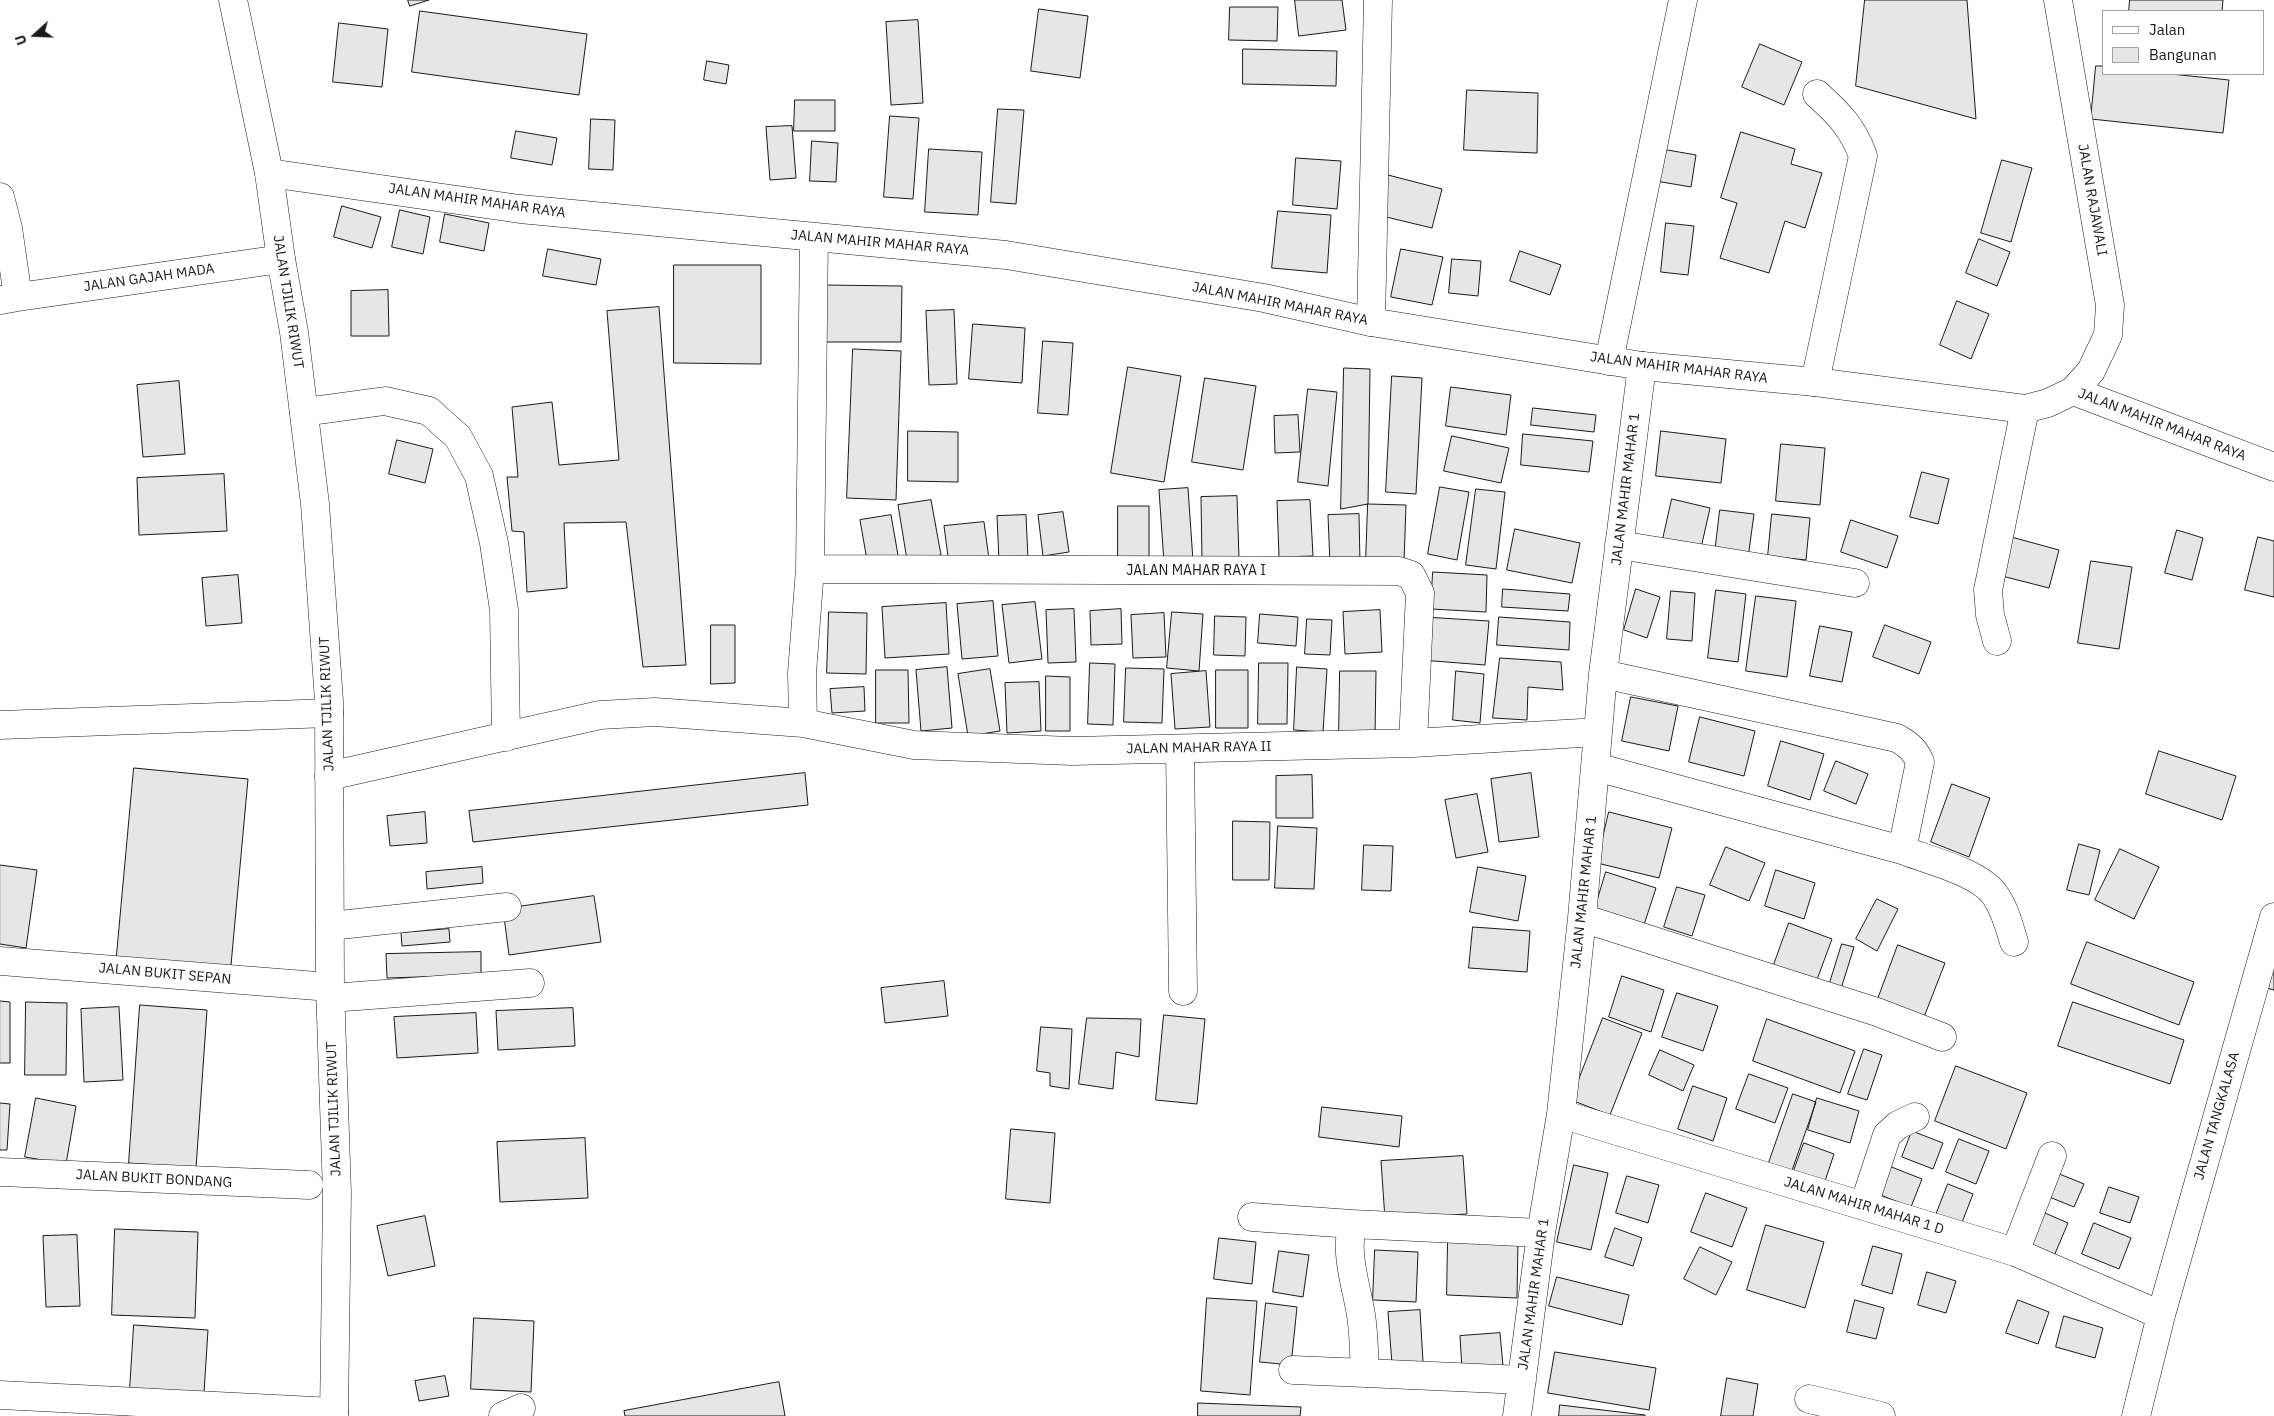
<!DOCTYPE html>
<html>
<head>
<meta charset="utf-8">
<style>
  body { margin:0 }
  #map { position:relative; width:2274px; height:1416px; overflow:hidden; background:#fff; font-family:"IBM Plex Sans",sans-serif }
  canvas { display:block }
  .legend { position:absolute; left:2102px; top:10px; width:162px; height:65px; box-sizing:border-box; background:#fff; border:1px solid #a3a3a3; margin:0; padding:6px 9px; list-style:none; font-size:15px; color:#1a1a1a }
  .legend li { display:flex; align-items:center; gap:10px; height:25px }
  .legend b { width:25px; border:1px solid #a3a3a3 }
  .north { position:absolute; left:10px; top:10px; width:50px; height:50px; -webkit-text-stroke:4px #fff; paint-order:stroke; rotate:250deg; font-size:14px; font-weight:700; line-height:20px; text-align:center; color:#1a1a1a }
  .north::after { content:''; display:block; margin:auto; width:18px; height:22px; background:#1a1a1a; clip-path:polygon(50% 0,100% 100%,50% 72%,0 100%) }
</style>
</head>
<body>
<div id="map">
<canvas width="2274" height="1416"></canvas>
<ul class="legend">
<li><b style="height:6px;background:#fff"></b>Jalan</li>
<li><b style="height:14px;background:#e6e6e6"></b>Bangunan</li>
</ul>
<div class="north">U</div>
</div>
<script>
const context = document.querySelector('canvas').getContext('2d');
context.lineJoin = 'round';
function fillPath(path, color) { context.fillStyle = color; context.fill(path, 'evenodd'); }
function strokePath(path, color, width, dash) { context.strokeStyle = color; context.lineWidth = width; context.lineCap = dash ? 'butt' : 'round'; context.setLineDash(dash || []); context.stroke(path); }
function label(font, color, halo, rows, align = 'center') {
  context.font = font + ' "IBM Plex Sans",sans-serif'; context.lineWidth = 4; context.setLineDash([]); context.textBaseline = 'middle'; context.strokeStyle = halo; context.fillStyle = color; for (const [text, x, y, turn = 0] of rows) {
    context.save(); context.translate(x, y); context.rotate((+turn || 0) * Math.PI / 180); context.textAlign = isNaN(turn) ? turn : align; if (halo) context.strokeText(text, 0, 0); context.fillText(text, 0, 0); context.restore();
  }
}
const building = new Path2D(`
  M408,0H429L410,6Z
  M1295,0H1342L1346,30L1299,36Z
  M1865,0H1967L1976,119L1856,86Z
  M2130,0H2223L2222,11H2129Z
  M1230,7H1278L1277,41L1229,40Z
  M1039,9L1088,16L1080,78L1031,71Z
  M420,11L587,34L579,95L412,72Z
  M918,20L923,103L891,105L886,22Z
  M339,23L388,29L382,87L333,82Z
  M1760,44L1802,62L1784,105L1742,87Z
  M1243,49L1337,51L1336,86L1243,84Z
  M707,61L729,65L726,84L704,80Z
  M2096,66H2103V74H2171L2229,80L2223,133L2091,119Z
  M1467,90L1538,93L1537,153L1464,150Z
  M795,100H835V131H794Z
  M998,109L1024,110L1016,204L991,202Z
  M890,116L919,118L913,199L884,197Z
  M591,119L615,120L613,170L589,169Z
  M792,126L796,178L770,180L766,127Z
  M516,131L557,138L552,165L511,158Z
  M1741,132L1795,149L1791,164L1822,173L1805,228L1785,221L1769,273L1720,258L1737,203L1721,198Z
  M812,141L838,143L836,182L810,181Z
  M1656,148L1696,155L1691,187L1650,180Z
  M929,149L982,152L978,215L925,212Z
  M1296,158L1341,161L1337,209L1293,205Z
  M2002,160L2032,168L2011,242L1981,233Z
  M1388,175L1442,189L1432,228L1378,215Z
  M342,206L381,217L372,248L334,237Z
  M400,210L430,217L423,254L392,247Z
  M1278,211L1331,215L1327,273L1272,268Z
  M445,214L489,223L484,251L440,242Z
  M1666,223L1694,226L1688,275L1661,272Z
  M1979,239L2010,252L1997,286L1966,273Z
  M548,249L601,259L596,285L543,276Z
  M1401,249L1443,257L1432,305L1391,297Z
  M1520,251L1561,265L1550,295L1510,281Z
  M1452,259L1481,261L1478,296L1449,293Z
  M674,265H761V364L674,363Z
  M824,285L902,286L901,342H824Z
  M388,290L389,336H351V291Z
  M1957,301L1989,314L1971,359L1940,345Z
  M659,307L686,665L643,667L626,522L564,523L567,588L527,592L524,532L512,531L507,477H518L512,407L552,402L559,465L619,460L607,311Z
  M954,310L957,384L929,385L926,311Z
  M973,324L1025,328L1022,383L969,379Z
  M1043,341L1073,343L1068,415L1038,413Z
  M853,349L901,351L896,500L847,498Z
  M1128,367L1181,376L1164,482L1111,473Z
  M1344,368L1370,369L1368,504L1341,509Z
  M1392,376L1422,378L1416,494L1386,492Z
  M1205,378L1256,386L1243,470L1192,462Z
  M179,381L185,454L143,457L137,385Z
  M1451,387L1511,395L1506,435L1446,426Z
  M1308,389L1337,392L1328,486L1298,482Z
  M1533,408L1596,415L1594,432L1531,425Z
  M1298,415L1300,452L1275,453L1274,416Z
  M908,431L958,432V482L908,481Z
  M1661,431L1726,439L1721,483L1656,476Z
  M1523,434L1593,441L1589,472L1521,465Z
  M1452,436L1509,448L1501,483L1444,471Z
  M397,440L433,449L425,483L389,474Z
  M1781,444L1825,448L1820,505L1776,501Z
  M1922,472L1949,479L1938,524L1910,517Z
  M224,474L227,531L139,535L137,478Z
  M1440,487L1469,492L1457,560L1428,554Z
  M1188,488L1193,561L1164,563L1159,490Z
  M1476,489L1505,492L1496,569L1466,565Z
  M1237,496L1239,559L1202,560L1201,497Z
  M1672,499L1710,508L1701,548L1663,539Z
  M931,500L941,555L907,560L898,505Z
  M1310,500L1313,556L1279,557L1277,501Z
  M1368,504L1406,505L1404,562L1366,561Z
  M1118,506H1149V559H1118Z
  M1720,510L1754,514L1748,558L1715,553Z
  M1063,512L1069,552L1043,556L1038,515Z
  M1359,514L1360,563L1330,564L1328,515Z
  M1772,514L1810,518L1806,560L1768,556Z
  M891,515L899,561L868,566L860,520Z
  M1026,515L1028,559L999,561L997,516Z
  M1851,520L1898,536L1887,568L1841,552Z
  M984,522L989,559L949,564L944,526Z
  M1515,529L1580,543L1572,583L1507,570Z
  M2177,530L2203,538L2192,580L2165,573Z
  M2004,535L2059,550L2049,588L1994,574Z
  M2258,537L2274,541V597L2245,590Z
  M2091,561L2132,567L2119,649L2078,643Z
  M1433,572L1487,575L1486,612L1431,609Z
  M238,575L242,623L206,626L202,578Z
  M1503,589L1570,594L1568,611L1502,607Z
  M1636,589L1660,597L1647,638L1624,630Z
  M1716,590L1746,594L1738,662L1708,658Z
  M1671,591L1695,593L1692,641L1667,639Z
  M1756,596L1796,601L1787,677L1746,671Z
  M993,601L998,656L962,659L957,604Z
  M1035,602L1042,659L1009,663L1002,605Z
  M946,603L949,654L885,658L882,607Z
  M1074,609L1076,662L1048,663L1046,610Z
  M1121,609L1122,644L1091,645L1090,611Z
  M1380,610L1382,652L1345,654L1343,612Z
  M829,612L867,613L866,674L827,673Z
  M1172,612L1203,614L1199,671L1167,668Z
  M1164,613L1166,657L1133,658L1131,615Z
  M1260,614L1298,617L1296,646L1258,643Z
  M1215,616L1246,617L1245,656L1214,655Z
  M1424,617L1489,621L1485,665L1421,660Z
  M1499,617L1570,622L1569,650L1497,645Z
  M1307,619L1332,620L1330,655L1305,654Z
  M711,625H735V683L711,684Z
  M1885,625L1931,642L1919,674L1873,657Z
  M1820,626L1852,632L1842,682L1810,676Z
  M1500,658L1561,662L1563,690L1528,687L1527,720L1493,718Z
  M1090,663L1115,664L1113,725L1088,724Z
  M1259,663H1288L1287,724H1258Z
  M947,667L952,728L921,731L916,670Z
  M1297,667L1327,669L1323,732L1294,730Z
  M1126,668L1164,669L1162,723L1124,722Z
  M990,669L1000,731L968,736L958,674Z
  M876,670H908L909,723H876Z
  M1216,670H1248V728H1216Z
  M1206,671L1210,727L1175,729L1171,674Z
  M1340,671H1376L1375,736L1339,735Z
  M1456,671L1484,674L1480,723L1453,720Z
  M1046,676L1070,677V731H1046Z
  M1039,682L1041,731L1007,733L1005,683Z
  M864,687L865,711L832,713L830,689Z
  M1631,697L1678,706L1669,751L1622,741Z
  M1700,717L1755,731L1744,776L1689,762Z
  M1781,741L1824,754L1810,800L1768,786Z
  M2159,751L2236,776L2222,820L2146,794Z
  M1836,761L1868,774L1856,804L1824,791Z
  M134,768L248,779L230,976L116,965Z
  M805,773L808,805L473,842L469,811Z
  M1531,773L1539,837L1499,842L1491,779Z
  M1312,775L1313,818H1276V776Z
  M1952,784L1990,798L1969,857L1931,842Z
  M1477,794L1488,852L1456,858L1445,800Z
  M425,812L427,843L390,846L387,816Z
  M1609,812L1672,828L1659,878L1597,863Z
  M1233,821L1270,822L1269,880H1233Z
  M1278,826L1317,828L1314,889L1275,888Z
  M2079,844L2100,850L2089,895L2067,890Z
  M1364,845L1393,846L1391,891L1362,890Z
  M1726,847L1765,863L1749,901L1710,885Z
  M2120,849L2159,867L2134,919L2095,900Z
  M0,865L37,870L26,948L0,944Z
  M482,867L483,883L427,889L426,872Z
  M1478,867L1526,876L1518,921L1470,912Z
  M1776,870L1815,883L1804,919L1765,906Z
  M1606,872L1656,888L1642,931L1593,915Z
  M1677,887L1705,895L1692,936L1664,927Z
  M594,896L601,942L509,955L503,909Z
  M1877,899L1898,909L1877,951L1856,939Z
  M1789,923L1832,939L1815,985L1772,970Z
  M1473,927L1530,931L1527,972L1469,968Z
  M449,929L450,942L402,946L401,933Z
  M2087,942L2194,982L2179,1025L2071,984Z
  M2274,943V990L2260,986Z
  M1842,944L1854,947L1840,992L1828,989Z
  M1898,945L1945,963L1924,1017L1878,999Z
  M481,952V975L387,978L386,954Z
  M1622,976L1664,990L1651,1032L1609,1017Z
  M944,981L948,1016L885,1023L881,988Z
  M1677,993L1718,1006L1703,1051L1662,1037Z
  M0,1001L10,1002V1063H0Z
  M26,1002L67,1003L66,1075H25Z
  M2073,1002L2184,1040L2170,1084L2058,1046Z
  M140,1005L207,1010L196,1168L129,1163Z
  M119,1007L123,1080L84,1082L81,1009Z
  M573,1008L575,1046L498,1050L496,1011Z
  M476,1013L478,1053L397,1058L394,1017Z
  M1164,1015L1205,1019L1197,1104L1156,1100Z
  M1087,1018L1141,1019L1139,1057L1116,1052L1113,1089L1079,1084Z
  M1603,1018L1642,1033L1610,1115L1571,1100Z
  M1767,1019L1855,1051L1840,1093L1753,1061Z
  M1041,1027L1072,1029L1069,1089L1050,1086V1073L1037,1071Z
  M1864,1049L1882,1055L1867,1100L1848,1094Z
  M1660,1050L1694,1065L1683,1091L1649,1075Z
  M1956,1066L2027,1093L2006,1149L1935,1121Z
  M1749,1074L1788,1088L1775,1123L1736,1109Z
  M1693,1086L1727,1098L1713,1141L1678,1129Z
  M1793,1094L1816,1102L1789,1179L1766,1171Z
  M36,1098L76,1106L66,1164L25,1157Z
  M1817,1098L1859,1111L1850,1143L1808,1130Z
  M0,1103L10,1104L7,1150H0Z
  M1322,1107L1402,1116L1399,1147L1319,1137Z
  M1011,1129L1055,1133L1050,1203L1006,1199Z
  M1912,1131L1943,1143L1933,1169L1902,1157Z
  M585,1138L588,1198L500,1202L497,1142Z
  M1959,1139L1989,1151L1976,1184L1946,1172Z
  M1804,1143L1834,1154L1823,1187L1792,1176Z
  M1463,1156L1467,1214L1385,1219L1381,1161Z
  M1574,1165L1608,1173L1591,1250L1557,1242Z
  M1889,1166L1922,1179L1911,1207L1878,1194Z
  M2052,1171L2084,1184L2074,1207L2042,1194Z
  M1627,1176L1659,1185L1648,1223L1616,1213Z
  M1948,1184L1973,1194L1961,1225L1936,1215Z
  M2109,1187L2139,1197L2130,1223L2100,1213Z
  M1706,1193L1747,1208L1732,1247L1691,1232Z
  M2038,1210L2068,1223L2054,1256L2024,1242Z
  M425,1216L435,1266L388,1276L377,1226Z
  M2094,1223L2131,1238L2119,1269L2082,1254Z
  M1766,1225L1824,1242L1805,1308L1747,1290Z
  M1615,1228L1642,1238L1633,1266L1605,1257Z
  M115,1229L198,1232L195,1318L112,1315Z
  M77,1235L80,1306L46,1307L43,1236Z
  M1219,1238L1256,1242L1252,1284L1214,1279Z
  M1448,1238L1518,1240L1517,1298L1447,1295Z
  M1873,1246L1902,1254L1892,1294L1862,1285Z
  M1700,1247L1732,1262L1716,1295L1684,1279Z
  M1375,1250L1418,1252L1416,1302L1373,1300Z
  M1279,1251L1309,1255L1303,1297L1273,1292Z
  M1927,1272L1956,1281L1946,1313L1918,1305Z
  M1557,1277L1629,1295L1622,1325L1549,1306Z
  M1207,1298L1257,1301L1250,1395L1201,1391Z
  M1855,1300L1884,1308L1876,1339L1847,1332Z
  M2018,1300L2049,1312L2038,1344L2006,1333Z
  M1266,1303L1297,1307L1291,1365L1260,1362Z
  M1420,1310L1423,1362L1392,1364L1388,1312Z
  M2064,1316L2103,1328L2095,1358L2056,1347Z
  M474,1318L534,1321L531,1392L471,1389Z
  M134,1325L208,1330L204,1393L130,1389Z
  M1500,1333L1503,1366L1462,1369L1460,1336Z
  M1555,1352L1656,1368L1649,1410L1548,1393Z
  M445,1376L449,1396L419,1401L415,1381Z
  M1727,1378L1758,1384L1753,1416H1721Z
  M779,1382L785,1416H625L624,1411Z
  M1198,1403L1301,1407L1300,1416H1198Z
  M1560,1405L1645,1415V1416H1559Z`);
const minor = new Path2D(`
  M0,197L8,228L18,297L1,300
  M18,297L281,259
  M1371,322L1378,0
  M1609,361L1683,0
  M1815,382L1863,156C1853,128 1839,114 1817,94
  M2073,391L2274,467
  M304,412L385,401L429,411L458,437L479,476L494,543L504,610L506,737
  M1619,545L1855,583
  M810,569L1399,571L1411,575L1420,593L1413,743
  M1997,641L1990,615L1988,590L2025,409
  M803,723L802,673L810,569L814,238
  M0,725L329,713
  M1180,749L1183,991
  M1596,767L1902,850L1920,762C1915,750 1909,745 1897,738L1603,674
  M329,776L600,715L655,712L803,723L914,745L1072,751L1413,743L1598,732
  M1902,850C1928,860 1979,872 1995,895C2005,909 2009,926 2014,942
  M1582,918L1877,1012L1942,1037
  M330,926L507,907
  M0,961L330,987
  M331,998L530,983
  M1561,1114L2015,1252L2161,1315
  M0,1172L309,1185
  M1864,1205L1887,1135L1898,1125L1915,1117
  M1252,1217L1352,1224
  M2015,1252L2052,1156
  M1293,1370L1365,1373
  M1522,1380L1365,1373C1364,1354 1364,1334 1361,1315C1356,1284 1345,1256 1352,1224L1541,1233
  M0,1395L334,1412
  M1809,1399L1881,1416
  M503,1416L521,1408
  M1517,1416L1541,1233L1561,1114L1582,918L1603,674L1642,366
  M2136,1416L2161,1315L2274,917`);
const secondary = new Path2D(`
  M269,173L520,209L1006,255L1264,298L1371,322L1642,366L1815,382L2025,409L2048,403L2073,391L2091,371L2108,335L2110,305L2058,0`);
const trunk = new Path2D(`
  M233,0L269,173L281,259L294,332L315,504L329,701L330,987L337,1193L334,1416`);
const streetNames = [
  ["JALAN RAJAWALI",2092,200,80],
  ["JALAN MAHIR MAHAR RAYA",477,201,8],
  ["JALAN MAHIR MAHAR RAYA",880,243,5],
  ["JALAN GAJAH MADA",149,278,-8],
  ["JALAN TJILIK RIWUT",288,302,81],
  ["JALAN MAHIR MAHAR RAYA",1280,304,11],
  ["JALAN MAHIR MAHAR RAYA",1679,368,7],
  ["JALAN MAHIR MAHAR RAYA",2162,425,21],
  ["JALAN MAHIR MAHAR 1",1626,489,-83],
  ["JALAN MAHAR RAYA I",1196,571],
  ["JALAN TJILIK RIWUT",327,704,-92],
  ["JALAN MAHAR RAYA II",1199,748,-1],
  ["JALAN MAHIR MAHAR 1",1584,892,-84],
  ["JALAN BUKIT SEPAN",165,974,5],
  ["JALAN TJILIK RIWUT",334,1109,-92],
  ["JALAN TANGKALASA",2217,1116,-74],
  ["JALAN BUKIT BONDANG",154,1179,3],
  ["JALAN MAHIR MAHAR 1 D",1864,1206,17],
  ["JALAN MAHIR MAHAR 1",1534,1294,-82]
];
fillPath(building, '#e6e6e6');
strokePath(building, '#1a1a1a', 1);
strokePath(minor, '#1a1a1a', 29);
strokePath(secondary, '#1a1a1a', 29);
strokePath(trunk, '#1a1a1a', 29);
strokePath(minor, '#fff', 28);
strokePath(secondary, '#fff', 28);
strokePath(trunk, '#fff', 28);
label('14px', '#1a1a1a', '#fff', streetNames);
</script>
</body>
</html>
